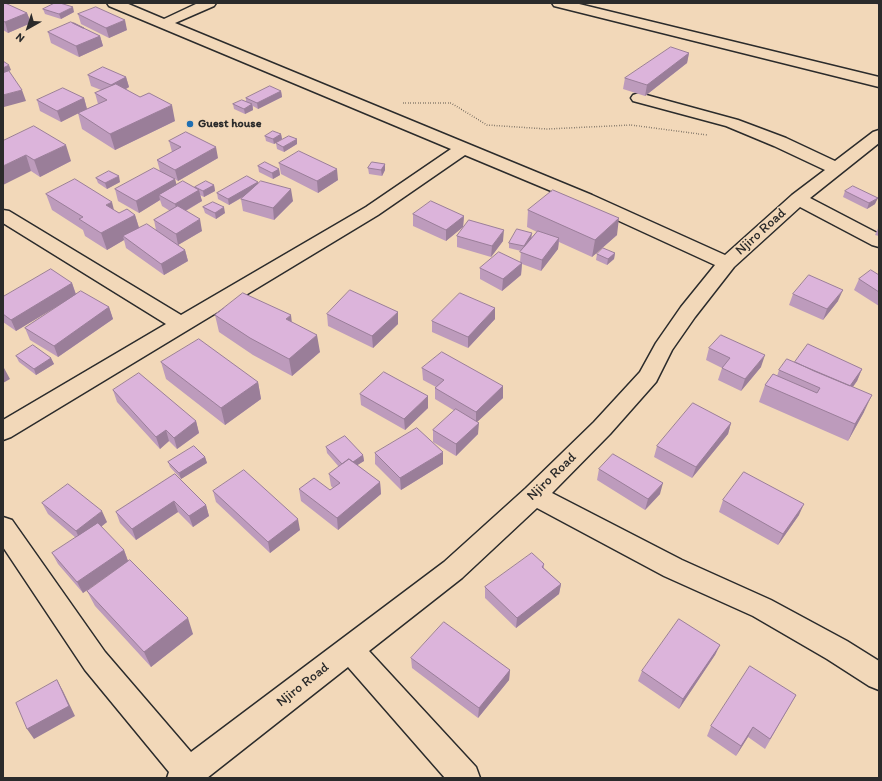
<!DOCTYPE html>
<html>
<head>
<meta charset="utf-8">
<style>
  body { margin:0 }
  #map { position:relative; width:882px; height:781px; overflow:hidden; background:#f2d8b9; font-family:Itim,sans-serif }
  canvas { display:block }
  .frame { position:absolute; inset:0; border:4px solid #2b2b2b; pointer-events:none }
  .north { position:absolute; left:8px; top:8px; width:40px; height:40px; -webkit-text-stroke:3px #f2d8b9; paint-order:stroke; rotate:219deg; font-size:11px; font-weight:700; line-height:16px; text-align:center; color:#2b2b2b }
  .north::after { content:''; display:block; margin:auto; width:14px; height:18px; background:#2b2b2b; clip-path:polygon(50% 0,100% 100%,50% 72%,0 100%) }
</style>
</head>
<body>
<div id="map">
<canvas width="882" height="781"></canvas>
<div class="frame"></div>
<div class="north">N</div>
</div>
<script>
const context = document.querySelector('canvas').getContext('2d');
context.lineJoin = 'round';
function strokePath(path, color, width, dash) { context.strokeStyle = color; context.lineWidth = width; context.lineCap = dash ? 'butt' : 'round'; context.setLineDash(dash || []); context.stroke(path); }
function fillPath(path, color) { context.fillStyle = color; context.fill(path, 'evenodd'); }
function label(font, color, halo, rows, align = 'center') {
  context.font = font + ' Itim,sans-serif'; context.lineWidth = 3; context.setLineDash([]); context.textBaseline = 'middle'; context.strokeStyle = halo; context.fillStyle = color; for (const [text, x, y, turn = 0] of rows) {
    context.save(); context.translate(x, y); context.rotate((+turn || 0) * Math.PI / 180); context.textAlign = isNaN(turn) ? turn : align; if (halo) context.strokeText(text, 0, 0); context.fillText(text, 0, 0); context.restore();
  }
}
const path = new Path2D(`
  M403,103H451L487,125L547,129L631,125L707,135`);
const minor = new Path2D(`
  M107,3H126L164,19L198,3H216L214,6L175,23L592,195L725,255L792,195L825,170L774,146L726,126L633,101L631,98L633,95L639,93L738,120L786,138L835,161L873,132L879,130V143L810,198L879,234V247L872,245L800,207L734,267L695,317L672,350L656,382L610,434L552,493L682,560L771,600L847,641L879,661V690L869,686L827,659L753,616L664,576L537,508L462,578L369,651L476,767L480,778H445L348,667L207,778H167L169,772L85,670L3,547V517L12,520L105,652L191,752L444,562L526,488L594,422L640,372L656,343L681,307L715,265L580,203L465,155L378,215L11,437L3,440V420L166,324L3,223V210L9,211L181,315L366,207L451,149L109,6Z
  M552,3H575L879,77V87L554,6Z`);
const wall = new Path2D(`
  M3,3L27,13L31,23L8,33L3,30Z
  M873,3H879V5Z
  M43,9L74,12L61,19L45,14Z
  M78,14L127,30L109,38L81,24Z
  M85,29L100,36L103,46L79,57L51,43L48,32Z
  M689,53L687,63L645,96L623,89L625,78Z
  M88,75L126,77L129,87L126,89L175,121L115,150L82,129L78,113L61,122L40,111L37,100L84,98L87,109L98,104L95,93L101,90L91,86Z
  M281,91L282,97L258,109L253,106V110L245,114L234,109L233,104L246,102V98Z
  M281,134L282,139L274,144L266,141L265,136Z
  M3,141L71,161L40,177L31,171Z
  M169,141L218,158L178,181L175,179L176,185L195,188V187L214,185L215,191L204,197L200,195L202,201L186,211L202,231L178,245L185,250L188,261L164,275L126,248L124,240L107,250L85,236L83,230L52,210L46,194L114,210L119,213L135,215L139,228L156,230L154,220L170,211L162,206L160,200L139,213L118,201L115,189L160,171L157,160L172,152Z
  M276,143L297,144L284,152L277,149Z
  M279,163L338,180L318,193L281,174Z
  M385,164V170L382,176L369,174L368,168Z
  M258,166L279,169L280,175L273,179L259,172Z
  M96,178L120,182L107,189L98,183Z
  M258,183L293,201L274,220L243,211L241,199L245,196L229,205L218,199L217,193Z
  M845,191L875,204L867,209L843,197Z
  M203,207L225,213L216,219L205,213Z
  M528,210L617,235L592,257L559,242L558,249L541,271L522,264L521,275L502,291L480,279V268L520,262L521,251L509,248V243L532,233L531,238L537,232L527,227Z
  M413,214L464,216L463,227L446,241L413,226Z
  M879,226V236L875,235Z
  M457,236L503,241L491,257L457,247Z
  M615,253L614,259L607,265L596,260L597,254Z
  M879,275V306L854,290L859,279Z
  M72,283L76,294L109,307L113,319L58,357L30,340L25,328L64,302L16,331L3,322V297Z
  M793,294L838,301L823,320L789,305Z
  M327,314L398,324L373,348L328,326Z
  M215,315L292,322L320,352L292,376L253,355L219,332Z
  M495,319L468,348L432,332V321Z
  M709,348L761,367L741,391L718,380L722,368L706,360Z
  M16,356L51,358L54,364L36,375L19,362Z
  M161,362L258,382L261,399L225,425L166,379Z
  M794,362H795L862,369L857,381L853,387L864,412L848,441L759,402L765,385L777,376L779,370Z
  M422,368L503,386V398L477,422L478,434L456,456L433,442V430L455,411L435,399V388L436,387L423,380Z
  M113,390L196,421L199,433L177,449L169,441L160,449L117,402Z
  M360,394L428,408L405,430L361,405Z
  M731,423L728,434L692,478L654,457L657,446Z
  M326,447L363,455L364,461L357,465L380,482L381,494L338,530L301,501L299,489L330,490L333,488L331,486L329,474L339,467L327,453Z
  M375,453L443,464L401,490L375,464Z
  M205,457L207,463L181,479L170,467L168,462Z
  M599,469L660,494L645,510L597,480Z
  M175,474L206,505L209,516L193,527L178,512L136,540L120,523L116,512Z
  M213,491L300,530L270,553L216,502Z
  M723,500L799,515L778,545L719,512Z
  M42,503L107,522L101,527L124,550L128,561L193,634L151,667L95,606L87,591L120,567L83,593L58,564L52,553L76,538L48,514Z
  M544,564V568L561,584L559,594L516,628L485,598V587Z
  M720,645L715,655L679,709L638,681L642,671Z
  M411,658L510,670L509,680L478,718L412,668Z
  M796,695L765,749L748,737L736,756L707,736L711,726Z`);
const shadedWall = new Path2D(`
  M73,7L74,12L61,19L59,14Z
  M27,13L31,23L8,33L5,22Z
  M125,20L127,30L109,38L106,28Z
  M100,36L103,46L79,57L76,46Z
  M689,53L687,63L645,96L647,85Z
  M9,65L11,70L3,74V68Z
  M126,77L129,87L114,96L111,85Z
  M22,90L26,101L4,107L3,103V95Z
  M281,91L282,97L258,109L257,103Z
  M84,98L87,109L61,122L57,111Z
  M252,104L253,110L245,114L244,109Z
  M172,105L175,121L115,150L110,134Z
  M281,134L282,139L274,144L273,139Z
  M297,139V144L284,152L283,147Z
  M66,145L71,161L40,177L34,160Z
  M216,147L218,158L178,181L175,170Z
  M26,155L31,171L3,185V166Z
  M385,164V170L382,176L381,170Z
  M279,169L280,175L273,179L272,173Z
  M337,169L338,180L318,193L317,181Z
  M119,176L120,182L107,189L105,183Z
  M175,179L178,190L159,195L160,200L139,213L136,201Z
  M258,182L259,187L229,205L228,199Z
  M214,185L215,191L204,197L203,191Z
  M291,189L293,201L274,220L273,208Z
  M199,190L202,201L178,215L175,204Z
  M878,198L875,204L867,209L869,203Z
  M112,202L116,218L106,205Z
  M224,207L225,213L216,219L215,213Z
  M135,215L140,231L123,236L124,240L107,250L101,233Z
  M464,216L463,227L446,241V230Z
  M619,218L617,235L592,257L595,240Z
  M200,219L202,231L178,245L176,234Z
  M504,230L503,241L491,257L492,246Z
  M532,233L531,239L524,252V246Z
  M559,238L558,249L541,271L542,260Z
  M185,250L188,261L164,275L161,264Z
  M615,253L614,259L607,265L608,259Z
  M522,263L521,275L502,291L503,279Z
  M72,283L76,295L16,331L11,320Z
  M843,290L838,301L823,320L827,309Z
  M109,307L113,319L58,357L54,346Z
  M495,308V319L468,348V337Z
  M398,312V324L373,348L372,336Z
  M291,315L293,332L286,319Z
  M317,335L320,352L292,376L289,359Z
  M765,355L761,367L741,391L745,379Z
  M51,358L54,364L36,375L34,369Z
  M4,368L10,379L3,383V369Z
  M862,369L857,381L844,399L849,387Z
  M258,382L261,399L225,425L221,408Z
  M503,386V398L476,423V412Z
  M872,395L864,412L848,441L855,424Z
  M428,396V408L405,430L404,419Z
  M196,421L199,433L177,449L174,438Z
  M479,423L478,434L456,456V444Z
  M731,423L728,434L692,478L696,467Z
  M166,430L169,441L160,449L156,437Z
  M443,452V464L401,490L400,478Z
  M363,455L364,461L345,473L344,467Z
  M205,457L207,463L181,479L179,473Z
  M380,482L381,494L338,530L337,518Z
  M663,483L660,494L645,510L648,499Z
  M174,501L178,512L136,540L132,529Z
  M804,504L799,515L778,545L783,534Z
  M206,505L209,516L193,527L189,516Z
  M102,511L107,522L81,542L76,531Z
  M298,519L300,530L270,553L268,542Z
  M124,550L128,561L83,593L77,582Z
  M561,584L559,594L516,628L517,618Z
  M188,618L193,634L151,667L144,652Z
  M720,645L715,655L679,709L683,699Z
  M510,670L509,680L478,718L479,708Z
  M57,680L63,691L75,716L34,739L27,729Z
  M753,727L748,737L736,756L741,746Z`);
const building = new Path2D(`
  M3,3H5L27,13L5,22L3,21Z
  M55,3H60L73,7L59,14L43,9Z
  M96,7L125,20L106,28L78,14Z
  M71,22L100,36L76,46L48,32Z
  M73,23H74L84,28H83Z
  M671,47L689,53L647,85L625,78Z
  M3,61L9,65L3,68Z
  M103,67L126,77L111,85L88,75Z
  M9,71L22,90L3,95V73Z
  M116,84L140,97L149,93L172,105L110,134L78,113L107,100L95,93Z
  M270,86L281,91L257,103L246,98Z
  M63,88L84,98L57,111L37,100Z
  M242,100L252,104L244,109L233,104Z
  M34,126L66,145L34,160L26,155L3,166V141Z
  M273,131L281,134L273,139L265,136Z
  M186,132L216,147L175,170L157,160L181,147L169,141Z
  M289,136L297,139L283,147L276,143Z
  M299,151L337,169L317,181L279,163Z
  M265,162L279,169L272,173L258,166Z
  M372,162L385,164L381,170L368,168Z
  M154,168L175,179L136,201L115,189Z
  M109,171L119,176L105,183L96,178Z
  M247,176L258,182L228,199L217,193Z
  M75,179L112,202L106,205L119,213L127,209L135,215L101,233L79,219L83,217L46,194Z
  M183,181L199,190L175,204L159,195Z
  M206,181L214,185L203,191L195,187Z
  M261,181L291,189L273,208L241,199Z
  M853,186L878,198L869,203L845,191Z
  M553,190L619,218L595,240L528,210Z
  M431,201L464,216L446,230L413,214Z
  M213,202L224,207L215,213L203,207Z
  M178,206L200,219L176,234L154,220Z
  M469,220L504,230L492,246L457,236Z
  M147,224L185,250L161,264L123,236Z
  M517,229L532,233L524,246L509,243Z
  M538,231L559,238L542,260L520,252Z
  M603,248L615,253L608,259L597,254Z
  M499,252L522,263L503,279L480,268Z
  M51,269L72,283L11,320L3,314V297Z
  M871,270L879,275V292L859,279Z
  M809,275L843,290L827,309L793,294Z
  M350,290L398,312L372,336L327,314Z
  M81,291L109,307L54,346L25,328Z
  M243,293L291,315L286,319L317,335L289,359L250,338L215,315Z
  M460,293L495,308L468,337L432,321Z
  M721,335L765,355L745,379L722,368L730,358L709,348Z
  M199,339L258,382L221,408L161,362Z
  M808,344L862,369L850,386L814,371L795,362Z
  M33,345L51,358L34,369L16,356Z
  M442,352L503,386L476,412L435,388L444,380L422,368Z
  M787,359L872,395L855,424L765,385L773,374L817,393L820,388L779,370Z
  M384,372L428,396L404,419L360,394Z
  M139,373L196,421L174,438L166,430L156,437L113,390Z
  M693,403L731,423L696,467L657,446Z
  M456,409L479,423L456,444L433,430Z
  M417,428L443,452L400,478L375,453Z
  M345,436L363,455L353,462L349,459L342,464L326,447Z
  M194,446L205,457L179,473L168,462Z
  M613,454L663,483L648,499L599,469Z
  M349,459L380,482L337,518L299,489L314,478L330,490L340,483L329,474Z
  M244,470L298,519L268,542L213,491Z
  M744,472L804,504L783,534L723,500Z
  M175,474L206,505L189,516L174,501L132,529L116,512Z
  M68,484L102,511L76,531L42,503Z
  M98,523L124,550L77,582L52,553Z
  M532,553L544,564L542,567L561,584L517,618L485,587Z
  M130,560L188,618L144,652L87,591Z
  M679,619L720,645L683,699L642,671Z
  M444,622L510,670L479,708L411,658Z
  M750,666L796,695L770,739L753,727L741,746L711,726Z
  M57,680L69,706L27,729L16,703Z`);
const markers = [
  [190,124,4,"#1f6fb2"]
];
const farPoinames = [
  ["Guest house",198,124]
];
const streetNames = [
  ["Njiro Road",761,232,-42],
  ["Njiro Road",552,477,-44],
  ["Njiro Road",303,685,-38]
];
strokePath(minor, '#2b2b2b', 3);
strokePath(path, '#2b2b2b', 1.5, [0.5, 2]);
fillPath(minor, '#f2d8b9');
fillPath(wall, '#bd9bbc');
fillPath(shadedWall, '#9a7e99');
fillPath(building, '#dcb4db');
strokePath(building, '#9a7e99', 1);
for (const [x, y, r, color] of markers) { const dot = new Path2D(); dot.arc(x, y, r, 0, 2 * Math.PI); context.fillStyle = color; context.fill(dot); strokePath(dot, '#f2d8b9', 1.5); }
label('bold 12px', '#2b2b2b', '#f2d8b9', farPoinames, 'left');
label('14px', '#2b2b2b', '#f2d8b9', streetNames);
</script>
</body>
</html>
